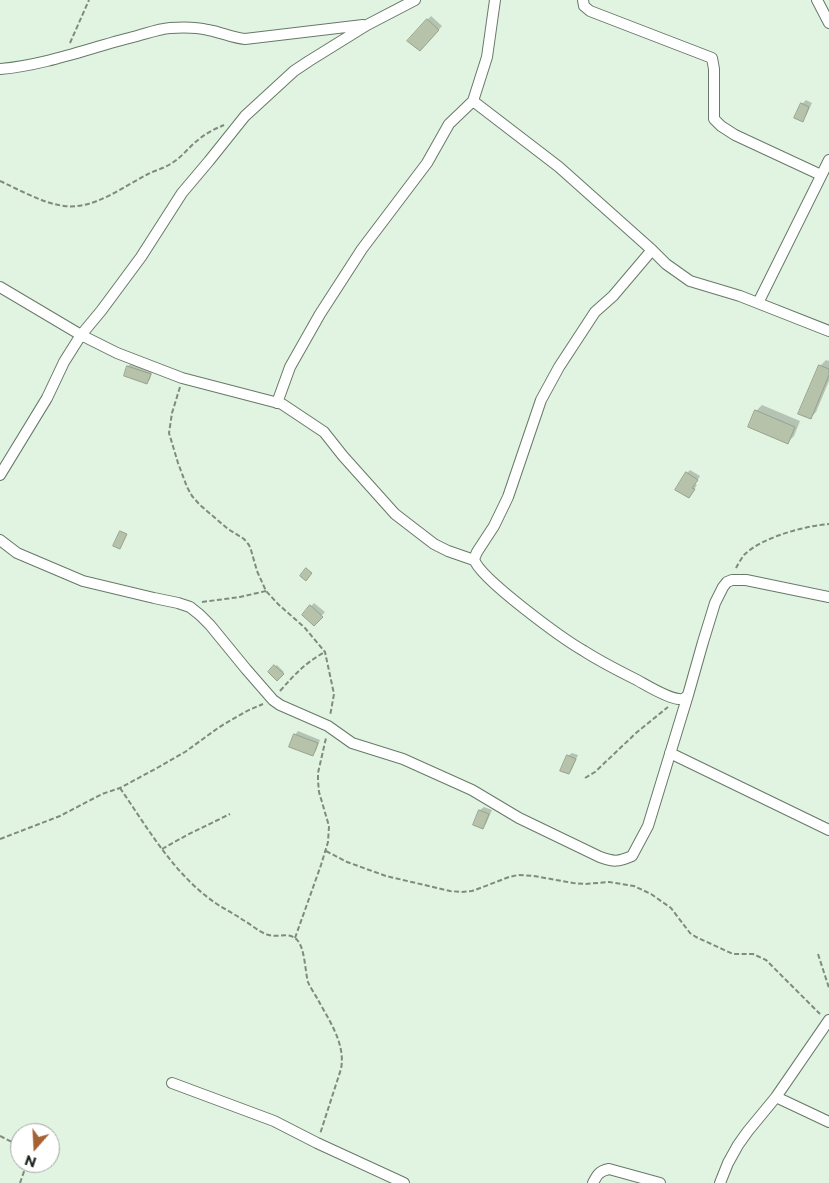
<!DOCTYPE html>
<html>
<head>
<meta charset="utf-8">
<style>
  body { margin:0 }
  #map { position:relative; width:829px; height:1183px; overflow:hidden; background:#e1f4e1; font-family:Montserrat,sans-serif }
  canvas { display:block }
  .north { position:absolute; left:10px; top:1123px; width:50px; height:50px; box-sizing:border-box; background:#fff; border:1px solid #a3a6a3; border-radius:50%; rotate:199deg; font-size:14px; font-weight:700; line-height:20px; text-align:center; color:#192019 }
  .north::after { content:''; display:block; margin:auto; width:18px; height:22px; background:#a66232; clip-path:polygon(50% 0,100% 100%,50% 72%,0 100%) }
</style>
</head>
<body>
<div id="map">
<canvas width="829" height="1183"></canvas>
<div class="north">N</div>
</div>
<script>
const context = document.querySelector('canvas').getContext('2d');
context.lineJoin = 'round';
function fillPath(path, color) { context.fillStyle = color; context.fill(path, 'evenodd'); }
function strokePath(path, color, width, dash) { context.strokeStyle = color; context.lineWidth = width; context.lineCap = dash ? 'butt' : 'round'; context.setLineDash(dash || []); context.stroke(path); }
const shadow = new Path2D(`
  M431,16L442,26L420,50L409,40Z
  M806,100L812,103L806,116L802,120V104Z
  M826,360L829,361V381L816,412L810,418L820,366Z
  M132,363L153,370L150,379L147,383L125,375L128,366Z
  M762,405L800,421L794,436L788,442L756,411Z
  M690,470L700,476L695,484L697,485L689,497L687,473Z
  M314,603L325,612L314,624L303,615Z
  M277,665L284,672L277,679L269,672Z
  M298,731L320,740L316,751L312,754L295,735Z
  M572,753L578,755L572,769L569,773L568,756Z
  M484,807L492,810L486,824L482,828L474,825L480,810Z`);
const building = new Path2D(`
  M427,19L439,30L420,51L407,41Z
  M801,103L809,107L803,122L794,118Z
  M819,365L829,369V375L811,419L798,414Z
  M127,366L151,374L147,384L124,376Z
  M755,410L795,427L788,444L748,427Z
  M686,472L698,480L692,488L695,489L689,498L675,490Z
  M120,531L127,534L120,549L113,546Z
  M306,568L312,573L306,581L300,576Z
  M310,605L323,617L314,626L302,615Z
  M274,665L284,674L277,681L268,672Z
  M294,734L318,743L313,756L289,747Z
  M567,755L576,759L569,774L560,771Z
  M479,810L489,814L483,829L473,825Z`);
const path = new Path2D(`
  M70,43L89,0
  M0,181C20,190 42,203 64,206C93,210 123,187 148,174C156,170 165,168 172,163C182,157 189,147 198,140C206,133 215,129 224,125
  M180,387L172,413L169,433L178,463L187,487L192,496L200,505L228,529L244,539L249,545L251,550L257,571L266,591L278,604L305,628L325,652L334,694L330,716
  M736,568C738,564 741,559 744,555C762,537 805,526 829,524
  M202,602L240,597L266,591
  M280,691C295,674 305,663 325,652
  M585,778L595,772L636,733L668,707
  M120,788C149,830 176,878 220,906C228,911 236,915 243,920C252,925 260,933 269,935C279,938 290,931 298,941C305,950 305,971 308,982C310,987 314,993 317,998C328,1019 346,1043 341,1069L320,1134
  M0,839L60,816L102,794L120,788L157,768L185,752L218,728L231,720L249,710L263,704
  M162,849L187,835L230,814
  M326,851L347,862L386,876L450,891L461,892L472,891L483,887L509,877L518,875L534,876L573,883L585,884L609,882L634,886L651,894L671,908L690,933L696,937L733,954H753L766,960L820,1014
  M295,938L321,865L328,842L329,826L319,792L318,781V773L326,738
  M818,954L829,988
  M0,1136L20,1146
  M20,1183L27,1163`);
const street = new Path2D(`
  M583,0L584,6L590,11L712,58L714,69V119L721,126L735,135L821,175
  M817,0L829,23
  M0,69C46,65 89,48 133,37C145,34 158,29 170,28C183,27 196,27 208,30C221,32 232,38 245,39L363,25
  M473,101L559,167L652,250
  M0,287L81,335L117,353L182,378L282,404L324,432L343,456L395,514L434,544L448,551L474,560
  M758,303L829,160
  M829,331L740,296L690,281L666,264L652,250L613,296L595,312L559,367L541,400L508,497L494,526L477,552L474,559C479,578 563,639 584,651C601,662 619,671 637,680C648,686 667,698 679,699C683,700 685,698 688,695L703,642L715,603L723,587L727,582L732,580H746L829,597
  M277,403L290,367L320,314L362,249L427,163L449,124L473,101L487,57L495,0
  M0,475L47,398L64,362L81,335L101,311L141,257L182,193L209,161L245,116L294,71L309,61L367,25L415,0
  M0,540L17,553L83,581L154,598L178,603L190,607L200,615L210,625L246,669L273,700L280,705L328,726L352,743L403,759L472,790L519,818L600,857C614,862 618,862 632,856L648,826L688,695
  M670,753L829,830
  M172,1083L274,1121L317,1143L404,1183
  M776,1097L829,1122
  M593,1183C597,1175 599,1171 609,1169L660,1183
  M720,1183L728,1163L738,1145L748,1131L776,1097L829,1020`);
fillPath(shadow, '#0003');
fillPath(building, '#b7c2ab');
strokePath(building, '#97a18b', 1);
strokePath(street, '#677968', 12);
strokePath(path, '#7e8b7e', 2, [5, 2.5]);
strokePath(street, '#fff', 10);
</script>
</body>
</html>
